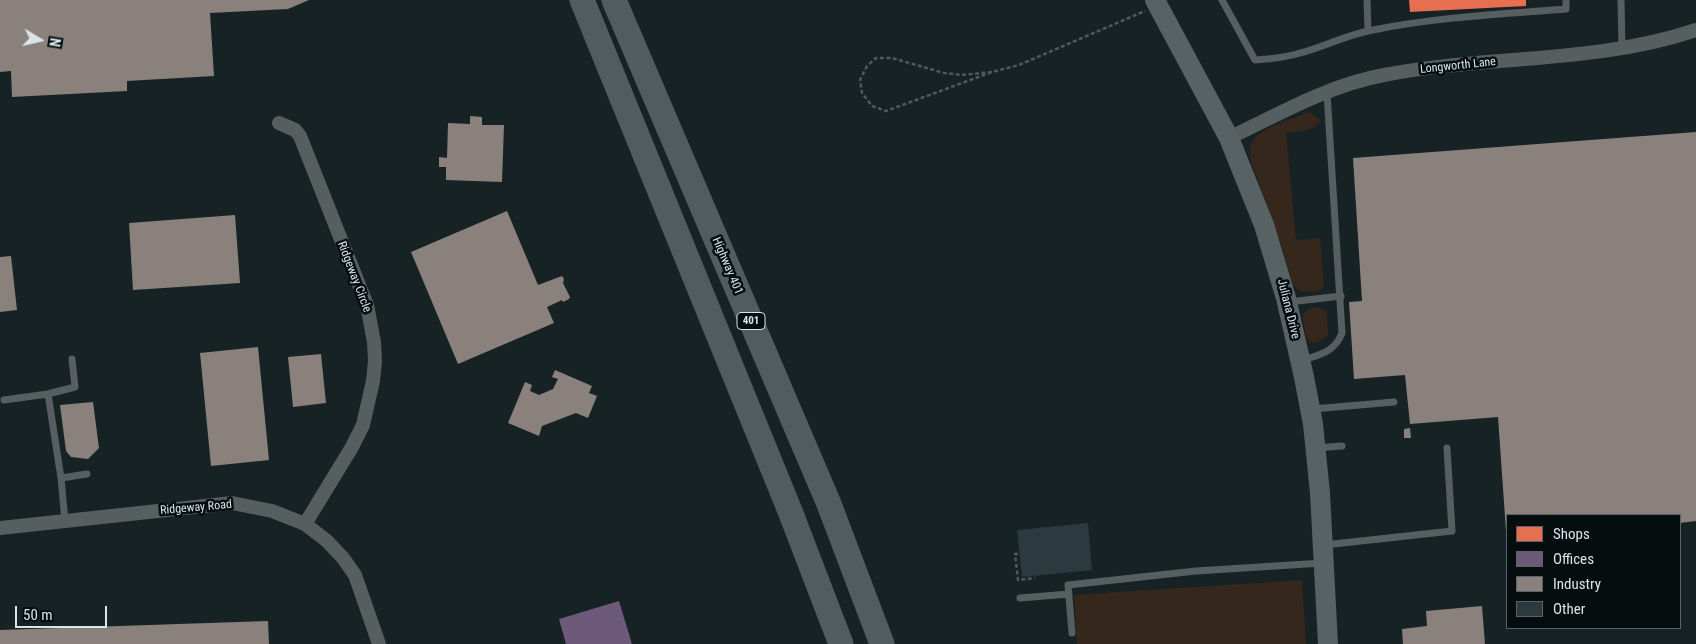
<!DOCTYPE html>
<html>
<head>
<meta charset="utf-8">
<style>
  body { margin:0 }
  #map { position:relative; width:1696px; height:644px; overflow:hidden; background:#172225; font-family:"Roboto Condensed",sans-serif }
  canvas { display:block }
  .legend { position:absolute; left:1506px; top:514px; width:175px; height:115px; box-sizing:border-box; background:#050d0f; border:1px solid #5a6367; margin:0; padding:6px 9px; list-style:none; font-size:15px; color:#d9e5ea }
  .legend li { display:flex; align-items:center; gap:10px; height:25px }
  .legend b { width:25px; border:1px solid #5a6367 }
  .north { position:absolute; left:15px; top:15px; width:50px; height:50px; -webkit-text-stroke:4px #050d0f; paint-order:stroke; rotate:99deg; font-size:14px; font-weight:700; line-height:20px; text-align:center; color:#d9e5ea }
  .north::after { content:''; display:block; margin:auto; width:18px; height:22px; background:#d9e5ea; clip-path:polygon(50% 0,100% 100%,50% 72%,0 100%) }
  .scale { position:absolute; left:15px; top:606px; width:92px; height:22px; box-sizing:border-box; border:2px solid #d9e5ea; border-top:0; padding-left:6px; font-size:15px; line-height:18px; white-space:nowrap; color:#d9e5ea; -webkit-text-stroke:4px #050d0f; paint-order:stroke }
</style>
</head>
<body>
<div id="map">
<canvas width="1696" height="644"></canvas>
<ul class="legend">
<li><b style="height:14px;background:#e76f51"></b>Shops</li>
<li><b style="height:14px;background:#6d597a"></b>Offices</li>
<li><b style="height:14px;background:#8a817c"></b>Industry</li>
<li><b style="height:14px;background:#2a3a3e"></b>Other</li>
</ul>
<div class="north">N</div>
<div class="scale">50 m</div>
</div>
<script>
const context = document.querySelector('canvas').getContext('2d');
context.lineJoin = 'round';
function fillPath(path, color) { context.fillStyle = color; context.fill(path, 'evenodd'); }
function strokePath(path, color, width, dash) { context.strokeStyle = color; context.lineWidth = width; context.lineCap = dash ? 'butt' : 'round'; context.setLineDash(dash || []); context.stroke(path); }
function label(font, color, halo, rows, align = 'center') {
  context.font = font + ' "Roboto Condensed",sans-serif'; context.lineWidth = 5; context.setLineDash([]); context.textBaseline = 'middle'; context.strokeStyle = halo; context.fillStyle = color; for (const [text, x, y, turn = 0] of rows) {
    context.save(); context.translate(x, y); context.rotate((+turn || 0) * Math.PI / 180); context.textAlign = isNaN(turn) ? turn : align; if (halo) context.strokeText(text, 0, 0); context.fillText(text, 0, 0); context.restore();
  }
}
const green = new Path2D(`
  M1309,112L1319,119L1320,122C1312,132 1297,131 1286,133L1296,240L1320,238L1324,286L1320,290L1314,292L1299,291L1295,287L1291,279L1282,247L1251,162C1250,156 1249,148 1252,142C1260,127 1294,119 1309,112Z
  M1315,307L1325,310L1327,313L1328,335C1324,338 1316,345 1310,342C1306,340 1301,317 1304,313C1307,310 1311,308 1315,307Z
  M1302,580L1306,644H1077L1074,595Z`);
const shops = new Path2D(`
  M1409,0H1526V6L1410,12Z`);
const offices = new Path2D(`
  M619,601L632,644H566L559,619Z`);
const industry = new Path2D(`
  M0,0H309L288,9L210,13L214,76L127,81V91L12,97L11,71L0,72Z
  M470,116L482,117V125H504L502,182L446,180V167H439V157L447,158L448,123L470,124Z
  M1696,132V521L1680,523V515H1507V531H1506L1498,417L1410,424L1405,375L1354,379L1349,302L1362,301L1353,158Z
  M507,211L538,285L562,276L564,279L563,283L570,297L569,299L563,302L562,300L547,307L554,323L458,364L411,252Z
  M235,215L240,283L133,290L129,223Z
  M11,256L17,310L0,312V257Z
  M258,347L269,460L211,466L200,353Z
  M321,354L326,403L293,407L288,357Z
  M555,370L592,386L589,393L597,396L588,418L576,413L542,426L539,436L508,423L525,382L532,385L530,391L539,395L553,389L558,379L552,377Z
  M93,402L99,448L88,459L71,457L66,451L60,405Z
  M1410,428L1411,438H1404V429Z
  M1482,606L1485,644H1403L1402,629L1427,626L1426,611Z
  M268,621L269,644H0V630Z`);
const building = new Path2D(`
  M1088,523L1092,570L1022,577L1017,530Z`);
const path = new Path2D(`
  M992,72L961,75L944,73L892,58H876L867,66L860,80L862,93L872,106L886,111L992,72L1019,65L1145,11
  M1018,554H1015L1018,580L1035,578`);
const lane = new Path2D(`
  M1222,0L1255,60C1272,59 1288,57 1304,52C1328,45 1349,34 1373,30C1437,17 1502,14 1566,9V0
  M1367,0L1368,31
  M1621,0L1622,49
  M1289,302L1341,296
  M1301,361C1320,354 1334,353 1342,333L1327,93
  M4,400L48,394
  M1313,409L1394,402
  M1316,448L1342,446
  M61,478L87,474
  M65,521L61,478L48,394L75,387L72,359
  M1324,545L1452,531L1447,448
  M1020,598L1069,594
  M1072,633L1068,585L1196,571L1323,563`);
const street = new Path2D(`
  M279,123L295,130L300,136L367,305L374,342L375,361L373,381L363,425L352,447L305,524
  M1229,138C1279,114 1329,85 1384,75C1487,55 1595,64 1696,30
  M0,528L232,503L272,511L305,524L327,541L343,558L355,575L379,644`);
const secondary = new Path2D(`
  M1155,0L1229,138L1264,225L1286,298L1304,377L1313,424L1320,493L1328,644`);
const highway = new Path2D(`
  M582,0L790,511L841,644
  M614,0L829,504L882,644`);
const shields = [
  [751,321,28]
];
const shieldNames = [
  ["401",751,321]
];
const streetNames = [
  ["Longworth Lane",1458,66,-6],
  ["Highway 401",727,266,67],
  ["Ridgeway Circle",354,277,69],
  ["Juliana Drive",1288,309,76],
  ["Ridgeway Road",196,508,-5]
];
fillPath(green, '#36271c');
fillPath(shops, '#e76f51');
fillPath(offices, '#6d597a');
fillPath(industry, '#8a817c');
fillPath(building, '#2a3a3e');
strokePath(path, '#52595c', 2.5, [4, 2.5]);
strokePath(lane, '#575e60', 7);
strokePath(street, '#575e60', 14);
strokePath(secondary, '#586164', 20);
strokePath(highway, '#505c60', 25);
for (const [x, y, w] of shields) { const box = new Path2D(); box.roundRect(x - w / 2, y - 8.5, w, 17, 4); context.fillStyle = '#050d0f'; context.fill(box); strokePath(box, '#d9e5ea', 1); }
label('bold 11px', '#d9e5ea', null, shieldNames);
label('12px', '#d9e5ea', '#050d0f', streetNames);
</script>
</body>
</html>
